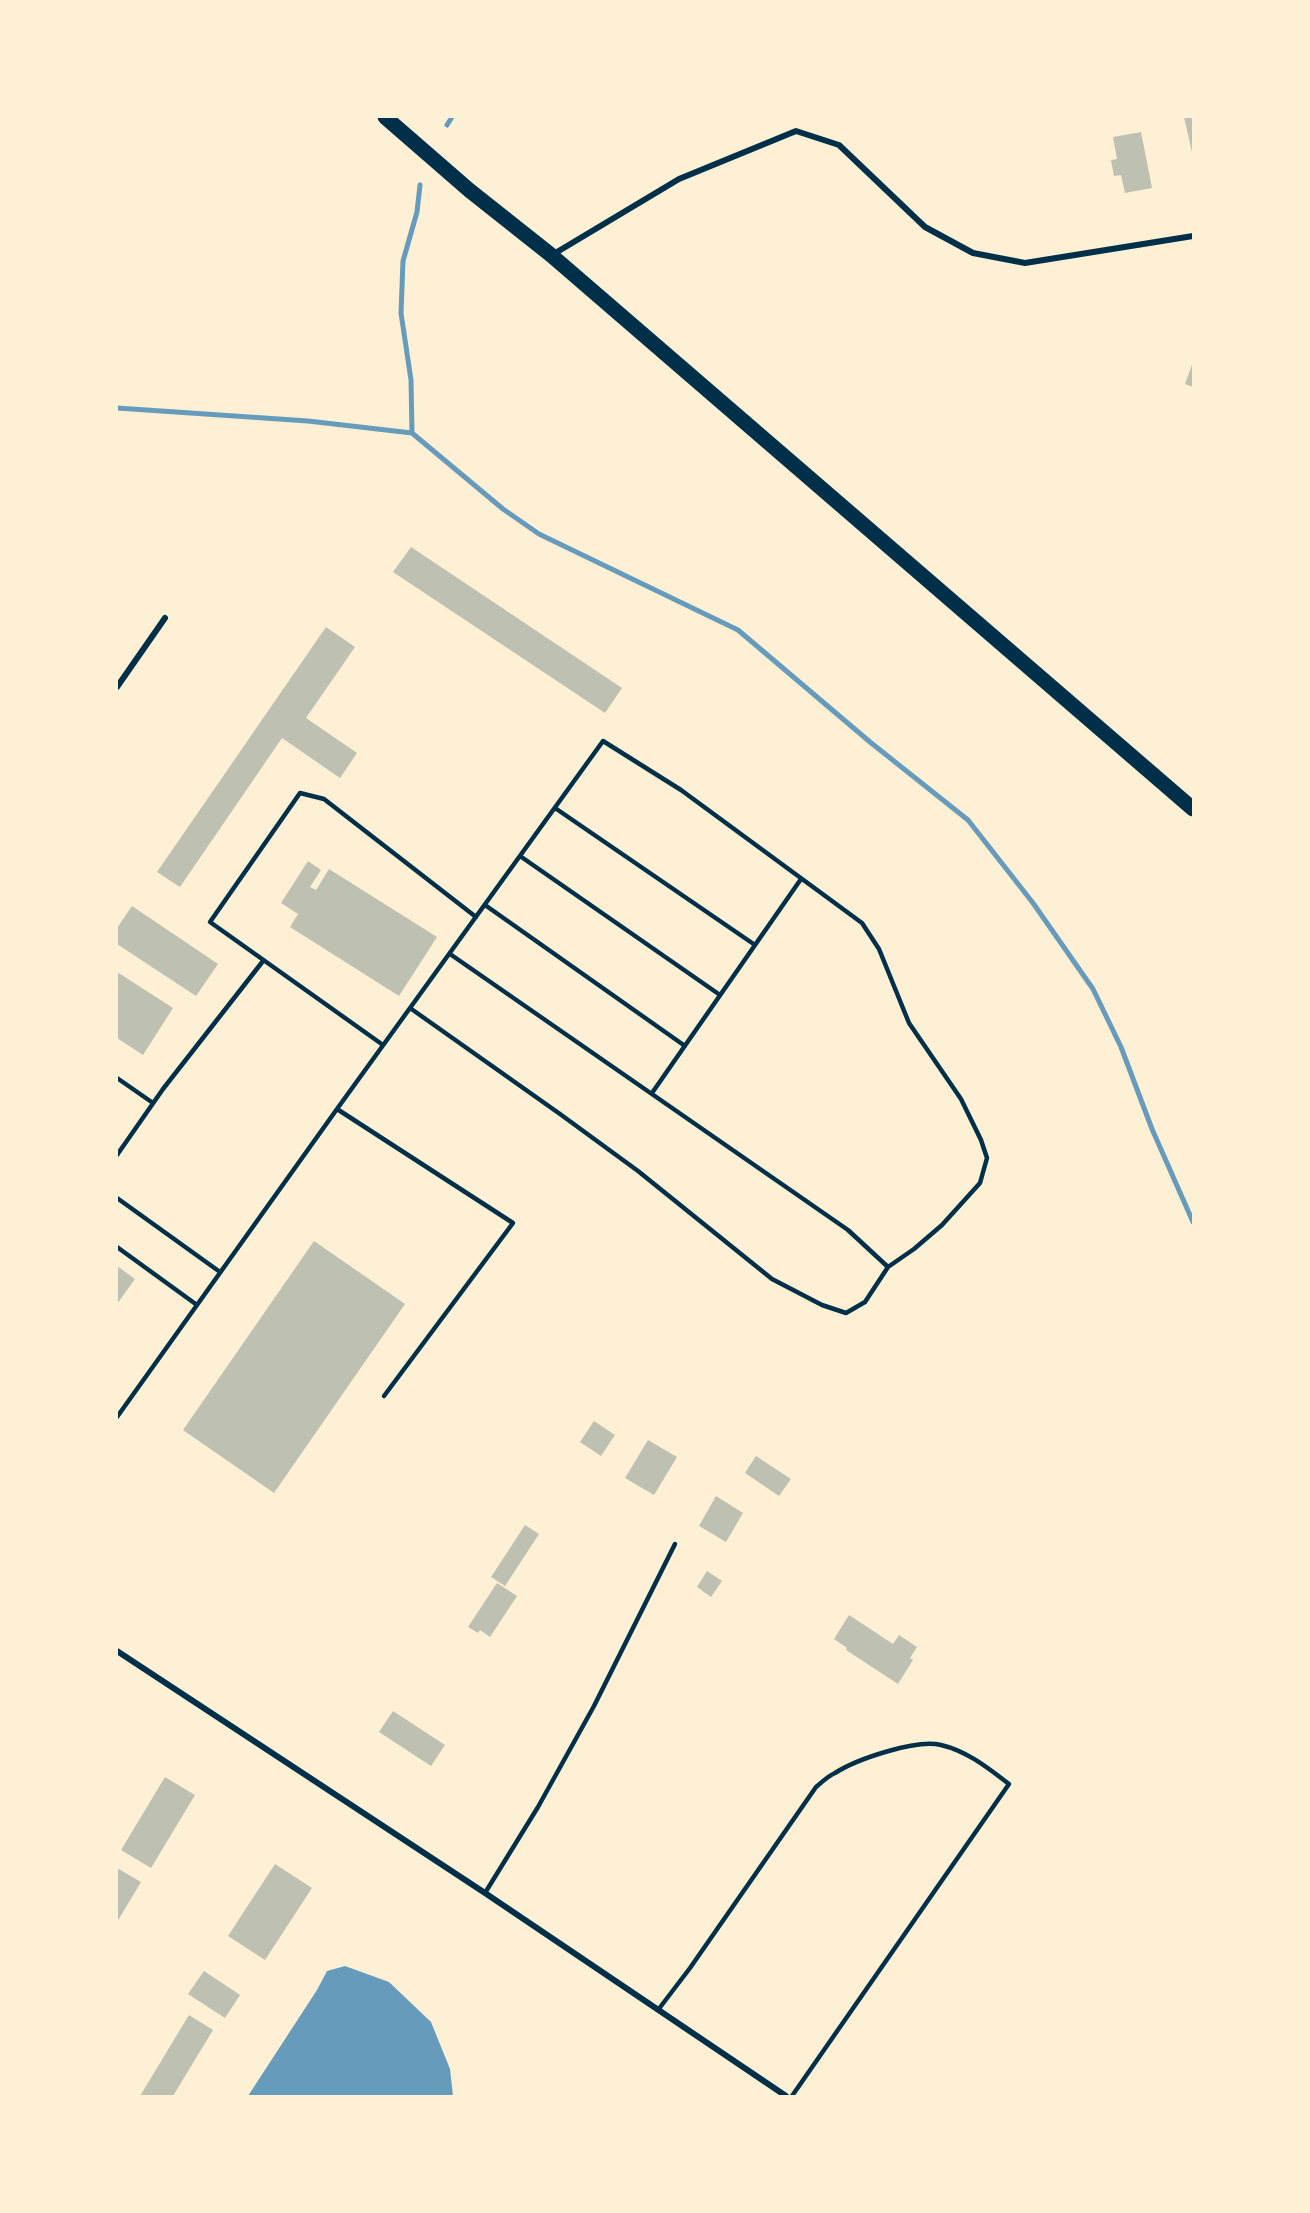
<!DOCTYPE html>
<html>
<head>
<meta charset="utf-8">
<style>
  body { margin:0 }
  #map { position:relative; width:1310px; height:2213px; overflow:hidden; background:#fdf0d5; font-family:"Alegreya Sans",sans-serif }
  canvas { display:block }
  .frame { position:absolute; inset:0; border:118px solid #fdf0d5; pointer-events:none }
</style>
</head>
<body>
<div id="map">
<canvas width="1310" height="2213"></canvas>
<div class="frame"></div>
</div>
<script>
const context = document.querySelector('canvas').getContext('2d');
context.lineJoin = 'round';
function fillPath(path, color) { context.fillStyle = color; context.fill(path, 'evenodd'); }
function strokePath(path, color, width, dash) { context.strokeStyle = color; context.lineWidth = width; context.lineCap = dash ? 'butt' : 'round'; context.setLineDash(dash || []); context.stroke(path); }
const water = new Path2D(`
  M345,1966L389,1982L431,2022L450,2069L453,2096H248L317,1990L327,1971Z`);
const stream = new Path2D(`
  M447,125L452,117
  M420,185L417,212L403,261L401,313L411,380L412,433L503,509L539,534L738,630L870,742L968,820L1033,903L1093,989L1121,1047L1152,1129L1193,1222
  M117,408L308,421L412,433`);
const building = new Path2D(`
  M1184,117H1193V152H1192Z
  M1141,132L1152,188L1125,193L1121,175L1114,176L1111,160L1117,159L1113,137Z
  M1193,362V387L1185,384Z
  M411,547L622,688L605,713L393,572Z
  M326,627L355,647L306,718L357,753L340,778L282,738L180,887L157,872Z
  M308,861L321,870L310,887L316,890L329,869L437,937L399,996L290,927L298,914L281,903Z
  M132,906L218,964L196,996L117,944V928Z
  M117,972L173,1008L143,1055L117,1038Z
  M314,1241L405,1304L274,1493L183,1430Z
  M117,1266L135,1279L117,1304Z
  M594,1421L615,1435L601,1456L580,1442Z
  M648,1440L677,1457L654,1495L625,1478Z
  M756,1456L791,1479L779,1496L745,1473Z
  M716,1496L743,1513L726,1542L699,1526Z
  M525,1525L539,1534L505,1586L491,1577Z
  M707,1571L722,1581L711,1597L697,1587Z
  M497,1583L517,1596L490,1637L480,1630L478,1633L468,1627Z
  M849,1615L893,1644L899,1635L917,1647L910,1658L913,1660L898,1684L846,1650L847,1648L834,1639Z
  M393,1711L445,1745L431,1766L379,1732Z
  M165,1777L195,1795L151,1868L121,1850Z
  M275,1864L312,1888L265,1960L228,1936Z
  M117,1868L141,1882L117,1922Z
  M204,1971L240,1995L225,2018L188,1994Z
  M189,2015L213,2030L173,2096H140Z`);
const service = new Path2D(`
  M555,808L755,945
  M520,856L720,995
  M485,905L685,1046
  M450,954L848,1230L888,1267
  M383,1045L210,922L300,793L324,799L476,917
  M117,1078L153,1103
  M652,1093L801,879
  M337,1109L513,1223L384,1396
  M117,1155L163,1089L263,961
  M117,1198L220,1272
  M117,1247L197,1305
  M117,1417L337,1109L603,741L681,790L862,923L879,949L909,1023L961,1099L981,1140L987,1158L980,1183L942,1225L914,1249L888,1267L865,1302L846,1313L822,1305L772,1279L638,1171L560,1114L410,1008
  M485,1893L538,1807L594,1706L675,1544
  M658,2010L690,1968L816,1787C822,1782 828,1776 835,1773C857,1759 916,1739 941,1745C967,1751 988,1768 1009,1784L792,2096`);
const minor = new Path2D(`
  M552,255L679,179L796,131L839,145L925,227L973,253L1025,263L1193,236
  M117,687L165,618
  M117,1651L485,1893L786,2096`);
const primary = new Path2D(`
  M385,117L469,190L551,255L1193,809`);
fillPath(water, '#669bbc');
strokePath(stream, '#669bbc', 5);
fillPath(building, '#bec0b2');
strokePath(service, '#003049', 4.5);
strokePath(minor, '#003049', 6);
strokePath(primary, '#003049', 15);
</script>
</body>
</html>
